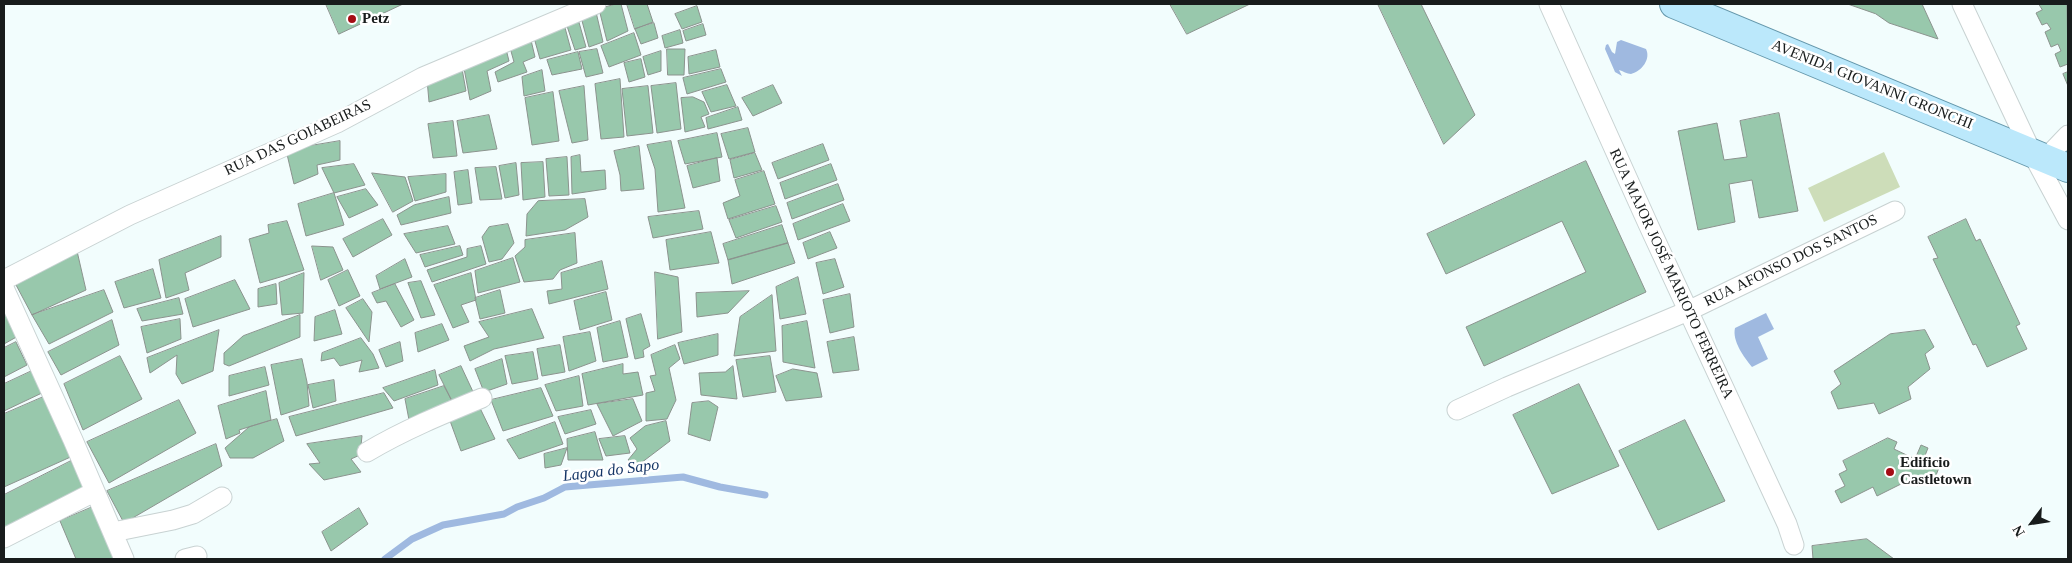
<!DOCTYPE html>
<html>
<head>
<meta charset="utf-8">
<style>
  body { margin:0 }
  #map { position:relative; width:2072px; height:563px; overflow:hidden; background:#f2fdfd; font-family:Georgia,serif }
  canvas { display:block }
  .frame { position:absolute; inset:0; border:5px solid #181c1c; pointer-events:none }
  .north { position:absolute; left:2007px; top:498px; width:50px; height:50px; -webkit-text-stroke:4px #fff; paint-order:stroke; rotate:239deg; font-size:14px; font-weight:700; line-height:20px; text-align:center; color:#181c1c }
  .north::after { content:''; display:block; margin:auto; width:18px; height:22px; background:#181c1c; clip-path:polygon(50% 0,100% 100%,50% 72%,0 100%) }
</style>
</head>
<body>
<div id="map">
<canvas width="2072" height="563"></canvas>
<div class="frame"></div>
<div class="north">N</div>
</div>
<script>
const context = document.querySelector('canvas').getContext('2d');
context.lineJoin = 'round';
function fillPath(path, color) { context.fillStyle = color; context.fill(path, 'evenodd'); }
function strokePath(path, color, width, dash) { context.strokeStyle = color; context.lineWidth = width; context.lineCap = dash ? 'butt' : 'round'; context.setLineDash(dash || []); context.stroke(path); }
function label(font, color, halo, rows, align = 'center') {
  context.font = font + ' Georgia,serif'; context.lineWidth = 5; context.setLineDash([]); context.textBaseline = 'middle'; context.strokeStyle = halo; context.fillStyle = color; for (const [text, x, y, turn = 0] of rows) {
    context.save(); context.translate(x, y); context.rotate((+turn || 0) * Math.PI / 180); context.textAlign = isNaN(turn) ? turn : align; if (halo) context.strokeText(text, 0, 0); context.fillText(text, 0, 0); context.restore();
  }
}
const green = new Path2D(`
  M1884,152L1900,187L1824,222L1808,188Z`);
const water = new Path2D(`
  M1621,40L1646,49C1651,59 1642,71 1631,74C1627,74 1623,71 1619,70L1622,76L1615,72L1605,49L1606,45L1608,44L1612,52L1615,54L1617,42Z
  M1766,313L1774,329L1758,337L1768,359L1752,367C1744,357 1732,341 1735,328Z`);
const stream = new Path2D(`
  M385,559L412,539L443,525L504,514L517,507L544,498L565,487L683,477L720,487L765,495`);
const building = new Path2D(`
  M326,4H403L339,34Z
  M616,4H621L628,31L607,41L599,9Z
  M627,4H647L653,22L635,29Z
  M1170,4H1250L1187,34Z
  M1378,4H1421L1475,115L1444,144Z
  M1848,4H1922L1938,39L1889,23L1876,14Z
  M2039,4H2067L2068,64L2060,67L2055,54L2061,51L2058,44L2051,47L2045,32L2051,29L2047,23L2042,25L2036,13L2042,10Z
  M697,6L702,22L682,29L675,14Z
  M596,12L603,42L589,47L581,17Z
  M578,19L586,47L575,50L566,23Z
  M654,23L658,38L641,44L635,29Z
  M564,24L571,50L540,59L533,34Z
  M703,24L706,35L686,41L683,31Z
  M680,30L683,43L665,48L662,36Z
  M634,33L641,55L609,67L601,46Z
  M530,36L535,57L523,62L527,72L498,82L495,72L514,62L509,44Z
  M505,45L509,61L487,71L491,91L470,100L463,63Z
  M597,49L603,73L586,77L579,52Z
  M667,49H685L684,75H668Z
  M716,50L720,67L689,74L688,57Z
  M661,51V71L648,75L643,57Z
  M578,52L582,69L552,75L547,60Z
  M641,59L645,77L629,82L624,63Z
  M461,63L466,91L429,102L427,79Z
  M721,69L726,82L687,94L683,78Z
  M542,70L545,91L524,96L522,77Z
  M2068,72V86L2063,74Z
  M620,79L624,137L601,139L595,84Z
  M676,83L681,129L657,133L651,86Z
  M727,85L736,106L711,112L702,92Z
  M773,85L782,103L753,116L742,98Z
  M584,86L588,140L572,143L559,91Z
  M648,86L653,133L627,136L622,89Z
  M553,92L559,141L532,145L525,98Z
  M693,97L704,102L709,114L701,117L705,127L685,132L681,98Z
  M738,107L742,120L708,129L706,118Z
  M1779,113L1798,211L1759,218L1752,180L1729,184L1735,222L1698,230L1678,131L1717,123L1724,160L1747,157L1740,121Z
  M489,115L497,149L463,153L457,121Z
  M453,121L457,156L433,158L428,124Z
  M748,128L755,152L729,159L721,134Z
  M717,133L722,157L685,164L678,141Z
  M340,141V160L317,165L318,174L294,184L286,150Z
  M671,141L685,208L658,212L655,169L647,145Z
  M823,144L829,160L778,179L772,163Z
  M639,146L644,189L621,191L620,175L614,151Z
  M755,153L762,170L734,178L730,160Z
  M580,155L581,172L605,170L606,189L572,194L571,157Z
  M567,157L569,195L549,196L546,159Z
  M717,158L720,181L693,188L687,166Z
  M1586,161L1646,292L1484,366L1466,327L1586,272L1562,221L1446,274L1427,234Z
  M543,162L545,197L523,200L521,163Z
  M516,163L519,195L505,198L499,166Z
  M354,164L365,185L334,193L322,168Z
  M831,164L837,180L785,199L780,183Z
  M496,167L502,199L480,200L475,168Z
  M468,170L472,203L458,205L454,172Z
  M764,171L775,204L728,219L723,203L740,196L735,180Z
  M372,173L405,177L413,201L393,212Z
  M446,174V192L415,201L408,177Z
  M838,184L844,200L792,219L787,203Z
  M366,189L378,205L349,218L337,197Z
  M334,193L344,225L306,236L298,204Z
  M449,197L451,213L401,225L397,215L414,205Z
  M585,199L588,217L565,230L526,236L527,214L538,201Z
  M843,204L850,221L798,240L793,224Z
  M776,206L782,222L736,238L729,220Z
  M699,211L703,229L653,238L648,217Z
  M383,219L392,235L353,257L343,239Z
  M1966,219L1976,241L1980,239L2020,324L2016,326L2027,349L1987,367L1976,344L1973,345L1933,259L1938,258L1928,237Z
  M287,221L304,270L260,283L249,239L269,233L268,225Z
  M508,224L514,243L502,259L489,262L482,237L489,227Z
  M782,225L788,243L728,260L723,244Z
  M448,226L455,244L416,253L404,234Z
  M711,232L719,263L670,270L666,240Z
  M830,232L837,248L808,259L803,243Z
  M575,233L577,263L560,270L553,279L524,282L515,256L525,247V240Z
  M221,236V257L185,273L189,290L166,298L159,260Z
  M788,243L795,263L732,284L728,260Z
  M312,246L333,247L343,270L321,280Z
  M460,246L463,255L425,267L420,255Z
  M481,246L486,264L432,282L427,270L467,257V249Z
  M77,251L86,290L32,315L15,283Z
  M513,258L520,282L478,293L475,271Z
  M405,259L412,277L380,289L376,276Z
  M835,259L844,287L823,294L816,263Z
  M602,261L608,289L549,304L547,291L562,289L561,273Z
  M153,269L161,298L124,308L115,282Z
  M348,270L360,296L339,306L328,280Z
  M655,272L678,277L682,332L658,339Z
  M304,273L303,313L282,315L279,283Z
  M471,273L476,300L461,305L469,322L453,328L434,285Z
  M798,277L806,314L780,319L776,287Z
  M235,280L250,309L193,327L185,299Z
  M421,281L435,315L421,318L408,283Z
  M276,284L277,304L258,307V289Z
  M395,284L414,320L401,327L386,301L377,303L372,293Z
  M104,290L113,312L49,344L32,315Z
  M500,290L505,313L480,319L475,298Z
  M749,291L728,313L697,317L696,293Z
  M606,292L612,320L580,330L574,301Z
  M850,294L854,327L830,333L823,300Z
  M772,295L776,351L734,356L740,317Z
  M179,298L183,314L142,321L137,309Z
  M363,299L372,312L369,342L346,308Z
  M4,304L20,335L4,344Z
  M532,309L544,338L494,349L470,361L464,346L489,337L479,322Z
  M335,310L342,334L314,341L315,317Z
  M641,314L650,346L643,350L644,357L635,359L626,319Z
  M300,315V337L229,366L224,364V353L243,336Z
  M180,319L181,339L147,353L141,327Z
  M112,320L119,345L61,375L48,352Z
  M620,321L628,357L603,362L597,328Z
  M807,321L815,368L783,362L782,326Z
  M442,324L449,340L418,352L415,333Z
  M219,330L213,371L182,384L176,374L177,355L150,373L147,358Z
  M1925,330L1934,347L1925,354L1930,369L1908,387L1911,399L1879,414L1874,403L1838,409L1831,392L1841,384L1834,371L1890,334Z
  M590,332L596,361L569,371L563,337Z
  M718,334V355L684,364L678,343Z
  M854,337L859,370L833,373L827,342Z
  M361,338L373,354L379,368L359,372L362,360L340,366L334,358L321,361L322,353Z
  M16,342L27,365L4,377V348Z
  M400,342L403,361L386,367L379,350Z
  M560,345L565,372L542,376L537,349Z
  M675,345L680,359L669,368L676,400L667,419L646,421V393L655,391L650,376L656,375L651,355Z
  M533,352L538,379L512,384L505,356Z
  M120,356L142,399L83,430L64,384Z
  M770,356L776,392L743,397L736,360Z
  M302,359L307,382L309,406L281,415L271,365Z
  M502,359L507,384L484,392L475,369Z
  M623,364V374L638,372L643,395L588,405L582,374Z
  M461,366L475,396L454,405L439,375Z
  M733,366L737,399L701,395L699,373L725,372Z
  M265,367L269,385L229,396V376Z
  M793,369L817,373L822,397L786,401L776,376Z
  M34,370L44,392L4,411V384Z
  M435,370L438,385L394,401L383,388Z
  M579,376L583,406L556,411L545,385Z
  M334,380L336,401L313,408L308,385Z
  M1579,384L1619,466L1552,494L1513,415Z
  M444,386L454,405L410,425L405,399Z
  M541,388L553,416L503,431L491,400Z
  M266,391L271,420L239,430L240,433L226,439L218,406Z
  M384,393L393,408L296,436L289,417Z
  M48,395L75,455L4,487V414Z
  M633,399L642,421L613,436L597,404Z
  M179,400L196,433L109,483L87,442Z
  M709,401L718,407L710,441L688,434L692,403Z
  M479,406L495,439L461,451L449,418Z
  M591,410L596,424L565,434L558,417Z
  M277,419L284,441L253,458H230L225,448L249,427Z
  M1685,420L1725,501L1658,530L1619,451Z
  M666,421L670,441L637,466L628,460L637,449L630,438L645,426Z
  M555,422L563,444L519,459L507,440Z
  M595,432L603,460H568L567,439Z
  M362,436L360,455L351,459L361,472L324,480L309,464L320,463L307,444Z
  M625,436L630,453L606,456L599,439Z
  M1888,438L1897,442L1894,449L1915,459L1921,445L1928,448L1924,458L1940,465L1933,483L1922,478L1918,486L1907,481L1877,496L1873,487L1841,503L1835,491L1845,486L1839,474L1847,470L1843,461Z
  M216,444L222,466L124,523L107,491Z
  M567,448L561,465L545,468L544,454Z
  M71,461L85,489L4,530V495Z
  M95,506L118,559H76L60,521Z
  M359,508L368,524L331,551L322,532Z
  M1867,539L1894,559H1813L1812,546Z`);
const street = new Path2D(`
  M1549,4L1648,224L1787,524L1794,545
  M1962,4L2031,151L2068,220
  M2046,158L2068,135
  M4,280L130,215L337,123L423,77L596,4
  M4,288L73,440L124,559
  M1457,410L1507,387L1688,311L1895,211
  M367,452C404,430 443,414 482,398
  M113,532L173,520L193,514L222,497
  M4,538L94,492
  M185,559L197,556`);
const primary = new Path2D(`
  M1674,4L2068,168`);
const markers = [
  [352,19,5,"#a40c14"],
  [1890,472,5,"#a40c14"]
];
const poiNames = [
  ["Petz",362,19],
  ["Edificio",1900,463],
  ["Castletown",1900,480]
];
const streetNames = [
  ["AVENIDA GIOVANNI GRONCHI",1872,85,22],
  ["RUA DAS GOIABEIRAS",298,138,-25],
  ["RUA AFONSO DOS SANTOS",1791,261,-26],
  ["RUA MAJOR JOSÉ MARIOTO FERREIRA",1671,274,65]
];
const waterNames = [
  ["Lagoa do Sapo",611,471,-7]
];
fillPath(green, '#cdddb9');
fillPath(water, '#9fb9e0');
strokePath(stream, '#9fb9e0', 7);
fillPath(building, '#98c8ac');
strokePath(building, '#8b938e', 1);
strokePath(street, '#c8d2d2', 21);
strokePath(primary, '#6497ab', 30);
strokePath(street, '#fff', 19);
strokePath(primary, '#bbe8fb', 28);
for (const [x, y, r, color] of markers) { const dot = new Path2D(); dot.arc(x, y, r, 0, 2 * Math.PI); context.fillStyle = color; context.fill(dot); strokePath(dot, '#fff', 2); }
label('bold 15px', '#181c1c', '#fff', poiNames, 'left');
label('15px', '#181c1c', '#fff', streetNames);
label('italic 16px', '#143465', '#fff', waterNames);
</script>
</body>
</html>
